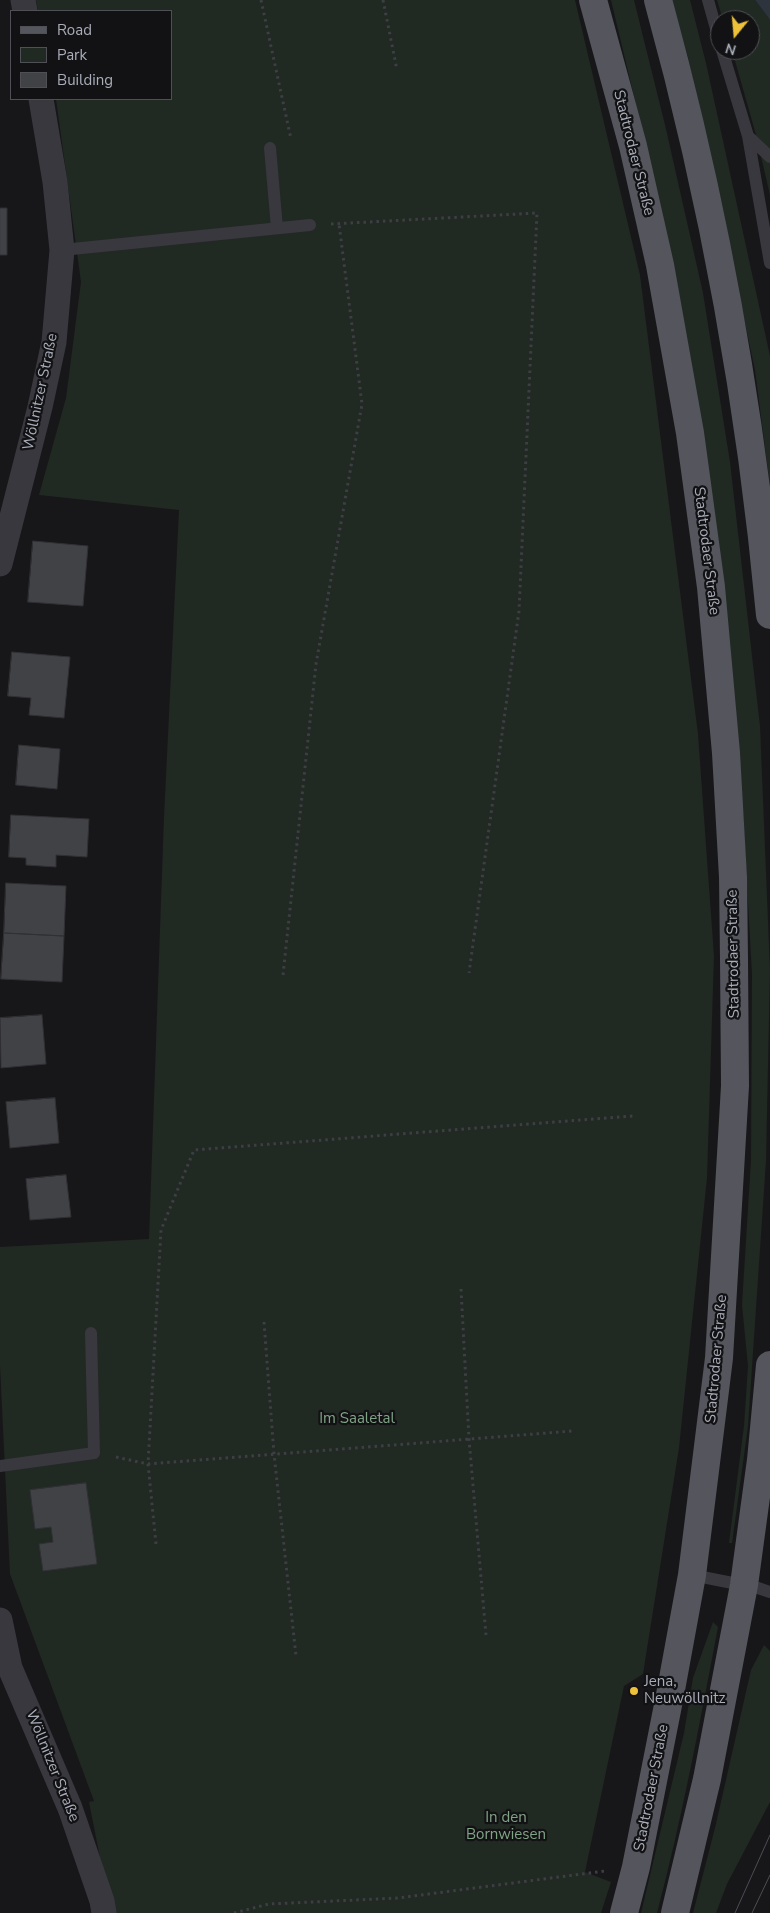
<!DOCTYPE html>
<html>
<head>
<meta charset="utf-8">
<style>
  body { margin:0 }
  #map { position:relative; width:770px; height:1913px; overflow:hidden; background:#171719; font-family:"Nunito Sans",sans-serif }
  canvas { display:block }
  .legend { position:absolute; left:10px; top:10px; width:162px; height:90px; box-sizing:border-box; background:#121214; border:1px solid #4e5056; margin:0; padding:6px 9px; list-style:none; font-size:15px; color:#a9adb9 }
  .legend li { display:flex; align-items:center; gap:10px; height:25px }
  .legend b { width:25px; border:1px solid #4e5056 }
  .north { position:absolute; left:710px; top:10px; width:50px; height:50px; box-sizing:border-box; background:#121214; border:1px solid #4e5056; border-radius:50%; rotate:197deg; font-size:14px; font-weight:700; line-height:20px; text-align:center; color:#a9adb9 }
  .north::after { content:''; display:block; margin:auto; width:18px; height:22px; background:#eec13a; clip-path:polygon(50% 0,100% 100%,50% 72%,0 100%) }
</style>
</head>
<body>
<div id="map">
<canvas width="770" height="1913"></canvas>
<ul class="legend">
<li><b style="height:6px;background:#54555d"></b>Road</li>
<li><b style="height:14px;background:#212923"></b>Park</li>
<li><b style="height:14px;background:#414246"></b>Building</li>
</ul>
<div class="north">N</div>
</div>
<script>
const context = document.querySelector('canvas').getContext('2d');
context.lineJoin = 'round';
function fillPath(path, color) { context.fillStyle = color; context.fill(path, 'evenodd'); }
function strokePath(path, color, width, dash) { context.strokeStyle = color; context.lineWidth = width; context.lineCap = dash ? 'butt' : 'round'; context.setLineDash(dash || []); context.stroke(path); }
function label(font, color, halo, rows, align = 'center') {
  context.font = font + ' "Nunito Sans",sans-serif'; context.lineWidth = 4.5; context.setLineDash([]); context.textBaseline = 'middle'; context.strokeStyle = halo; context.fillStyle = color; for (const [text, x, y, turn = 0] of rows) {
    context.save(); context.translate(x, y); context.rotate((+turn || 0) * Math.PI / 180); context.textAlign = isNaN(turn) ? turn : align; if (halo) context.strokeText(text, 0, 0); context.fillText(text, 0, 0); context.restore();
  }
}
const green = new Path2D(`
  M36,0H575L640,275L698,734L714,956L707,1178L679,1448L643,1674L624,1686L585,1872L611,1882L601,1913H111L89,1802L94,1801L10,1574L0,1365V1247L149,1239L164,817L179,510L39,495L66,398L81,282L56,99H171V11H38Z
  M611,0H634L666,129L703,293L730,462L760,726L770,970L766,1161L748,1426L732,1543H729L744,1426L748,1366L742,1305L751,1160L752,974L743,813L663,218Z
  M671,0H690L706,63L770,356V486L755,370L688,57Z
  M717,0H755L770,20V195L756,135L732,50H750V20H723Z
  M713,1622L718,1627C700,1722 682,1819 657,1913H641L684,1733L693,1678Z
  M764,1645L770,1651V1802L727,1884L716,1913H693L715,1828L751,1670Z`);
const water = new Path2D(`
  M755,0H770V20Z`);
const building = new Path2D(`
  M0,208H7V255H0Z
  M33,541L88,546L83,606L28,602Z
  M12,652L70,657L64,718L29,715L31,698L8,696Z
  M19,745L60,749L57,789L16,785Z
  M11,815L89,819L87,857L56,855V867L26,865V858L9,857Z
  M6,883L66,886L64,936L4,933Z
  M4,933L64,936L62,982L1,979Z
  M42,1015L46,1064L1,1068L0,1018Z
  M55,1098L59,1143L10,1148L6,1102Z
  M66,1175L71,1217L30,1220L26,1179Z
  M86,1483L97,1564L43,1571L39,1544L53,1542L51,1527L35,1529L30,1490Z`);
const path = new Path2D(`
  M261,0L291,139
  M383,0L397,70
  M331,224L537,213L519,611L469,973
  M283,975L316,664L362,404L339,224
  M461,1289L469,1439L486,1635
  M264,1322L274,1454L296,1656
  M116,1457L148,1464L573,1431
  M156,1544L148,1464L161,1230L194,1150L633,1116
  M234,1913L269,1904L398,1898L605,1871`);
const lane = new Path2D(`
  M708,0L720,43
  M722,50L748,136L770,263
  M748,136L770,157
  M270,148L277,228
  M62,250L310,225
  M0,1466L94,1453L91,1333
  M692,1575L758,1588L770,1592`);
const street = new Path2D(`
  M23,0L25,11
  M0,564L40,407L54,342L62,250L55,182L41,99
  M0,1620L10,1668L70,1808L102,1901L104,1913`);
const primary = new Path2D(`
  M593,0L633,146L660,265L690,433L711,587L726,753L733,877L734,959L735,1086L719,1358L692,1575L670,1695L636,1867L624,1913
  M658,0C713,199 751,408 770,615
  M675,1913L707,1779L744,1585L761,1460L770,1365`);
const tram = new Path2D(`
  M735,1913L770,1835
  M752,1913L770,1875`);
const markers = [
  [634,1691,5,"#eec13a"]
];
const streetNames = [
  ["Stadtrodaer Straße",633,153,76],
  ["Wöllnitzer Straße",41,392,-78],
  ["Stadtrodaer Straße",706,551,83],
  ["Stadtrodaer Straße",734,954,-91],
  ["Stadtrodaer Straße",717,1359,-85],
  ["Wöllnitzer Straße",52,1766,68],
  ["Stadtrodaer Straße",652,1788,-79]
];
const parkNames = [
  ["Im Saaletal",357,1419],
  ["In den",506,1818],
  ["Bornwiesen",506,1835]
];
const poiNames = [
  ["Jena,",644,1682],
  ["Neuwöllnitz",644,1699]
];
fillPath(green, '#212923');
fillPath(water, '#2d343d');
fillPath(building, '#414246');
strokePath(building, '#313135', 1);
strokePath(path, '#3e3f45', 3, [2.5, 4]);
strokePath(lane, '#38383e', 12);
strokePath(street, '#38383e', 25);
strokePath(primary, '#54555d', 28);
strokePath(tram, '#4d4e55', 1);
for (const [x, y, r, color] of markers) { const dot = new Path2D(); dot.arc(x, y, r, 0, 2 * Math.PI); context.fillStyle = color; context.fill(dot); strokePath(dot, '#121214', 2); }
label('15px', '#a9adb9', '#121214', streetNames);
label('15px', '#81a386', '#121214', parkNames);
label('15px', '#a9adb9', '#121214', poiNames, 'left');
</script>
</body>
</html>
